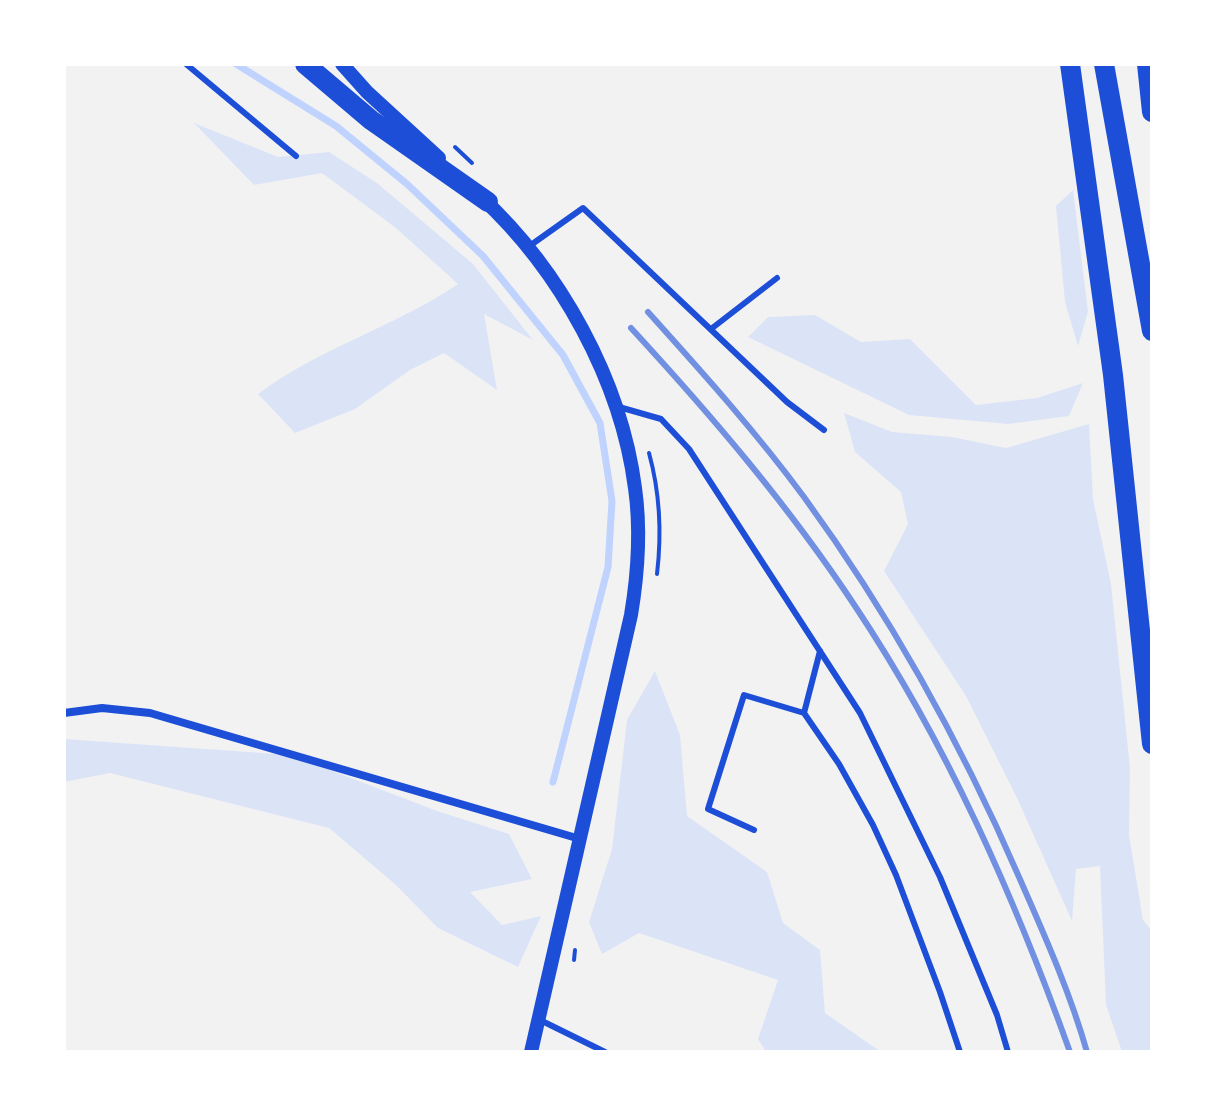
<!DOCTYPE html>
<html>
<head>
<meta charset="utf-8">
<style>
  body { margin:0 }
  #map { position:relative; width:1216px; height:1116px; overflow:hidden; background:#f2f2f2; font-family:Poppins,sans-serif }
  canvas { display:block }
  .frame { position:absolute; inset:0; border:66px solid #fff; pointer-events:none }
</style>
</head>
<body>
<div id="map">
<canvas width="1216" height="1116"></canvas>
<div class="frame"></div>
</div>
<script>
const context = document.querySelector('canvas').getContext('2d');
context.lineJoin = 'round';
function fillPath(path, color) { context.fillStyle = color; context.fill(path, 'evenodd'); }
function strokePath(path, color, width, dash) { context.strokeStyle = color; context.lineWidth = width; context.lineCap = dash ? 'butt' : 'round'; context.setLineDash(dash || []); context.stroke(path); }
const green = new Path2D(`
  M194,123L278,157L329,152L377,183L473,264L533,340L484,314L497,390L444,353L410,370L355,409L295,433L258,394C319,348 395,327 458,284L396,228L322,173L254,185Z
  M1073,190L1088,312L1078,346L1065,302L1056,206Z
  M815,315L861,342L910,339L976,405L1037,398L1083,383L1069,416L1008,424L909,415L748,337L768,317Z
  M844,413L892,432L952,437L1006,448L1089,424L1093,499L1111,584L1130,768L1129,835L1143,920L1152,931V1052H1122L1106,1005L1100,866L1076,869L1072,921L1017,798L966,696L884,571L908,524L901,492L855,452Z
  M655,671L680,735L687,816L767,872L783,923L820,950L825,1013L881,1052H766L758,1039L778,980L639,933L602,954L589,922L612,849L627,720Z
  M64,739L291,755L437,811L509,834L532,879L470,892L502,925L541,916L518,967L438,928L396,885L329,828L110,773L64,782Z`);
const stream = new Path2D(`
  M236,64L336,126L407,184L483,256L563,355L600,423L612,501L608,567L553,782`);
const path = new Path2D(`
  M455,147L472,163
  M649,453C660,493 662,532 657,574
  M574,960L575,950`);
const service = new Path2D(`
  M186,64L296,156
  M528,247L583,208L787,402L824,430
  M711,329L777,278
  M619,407L661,419L689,449L860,713L940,877L997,1015L1008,1052
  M820,651L804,713L839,764L873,825L896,875L940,992L960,1052
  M754,830L708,809L744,695L804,713
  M540,1020L605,1052`);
const minor = new Path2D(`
  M64,713L102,708L150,713L580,839`);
const tertiary = new Path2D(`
  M342,64L367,92L439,158
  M481,197C560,270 621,380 635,488C641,530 638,573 631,615L531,1052`);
const primary = new Path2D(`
  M305,64L371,120L488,202
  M1070,64L1113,375L1152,744
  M1104,64L1152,331
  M1147,64L1152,112`);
const rail = new Path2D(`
  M648,312C702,372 756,432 804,497C890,615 961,743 1019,877C1044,934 1070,992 1087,1052
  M631,328C712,416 789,506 855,606C947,744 1014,896 1070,1052`);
fillPath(green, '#dbe4f7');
strokePath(stream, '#bfd3fe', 7);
strokePath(path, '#1d4ed8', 4);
strokePath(service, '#1d4ed8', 6);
strokePath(minor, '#1d4ed8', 8);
strokePath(tertiary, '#1d4ed8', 14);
strokePath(primary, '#1d4ed8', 20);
strokePath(rail, '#7290e2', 6);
</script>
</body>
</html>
